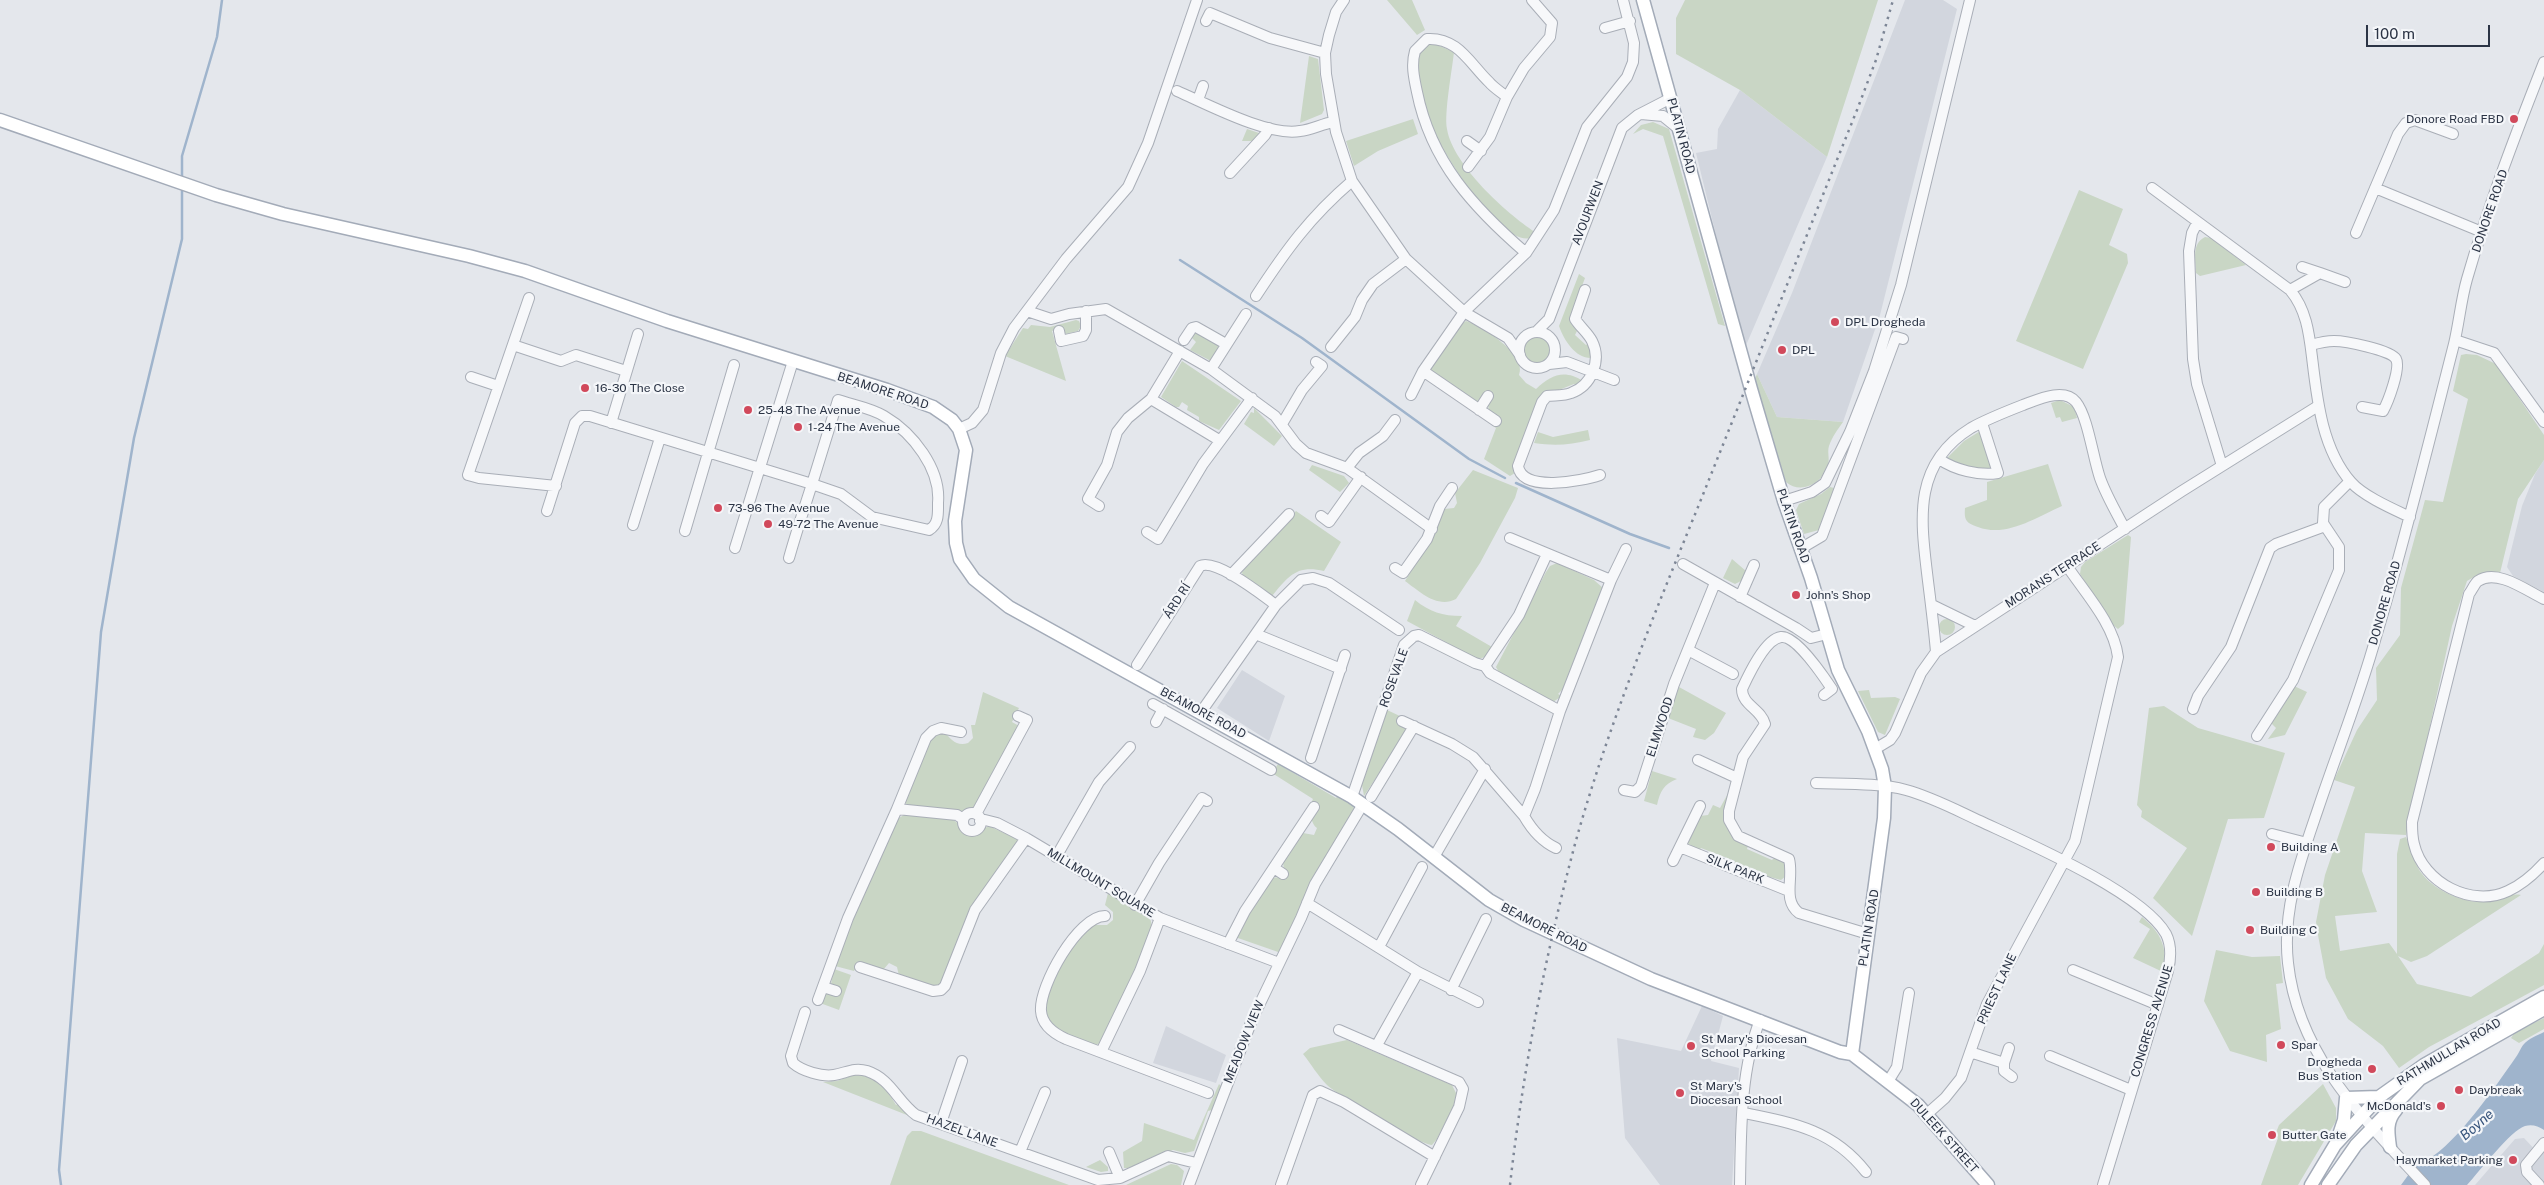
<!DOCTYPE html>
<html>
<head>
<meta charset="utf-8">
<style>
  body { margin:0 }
  #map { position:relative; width:2544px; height:1185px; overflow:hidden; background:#e4e7ec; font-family:"Public Sans",sans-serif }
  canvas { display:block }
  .scale { position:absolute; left:2366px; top:25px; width:124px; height:22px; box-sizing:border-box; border:2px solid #2b3445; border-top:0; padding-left:6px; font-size:15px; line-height:18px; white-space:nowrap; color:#2b3445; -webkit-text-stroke:4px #f4f6f9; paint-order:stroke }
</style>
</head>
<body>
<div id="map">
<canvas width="2544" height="1185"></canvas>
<div class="scale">100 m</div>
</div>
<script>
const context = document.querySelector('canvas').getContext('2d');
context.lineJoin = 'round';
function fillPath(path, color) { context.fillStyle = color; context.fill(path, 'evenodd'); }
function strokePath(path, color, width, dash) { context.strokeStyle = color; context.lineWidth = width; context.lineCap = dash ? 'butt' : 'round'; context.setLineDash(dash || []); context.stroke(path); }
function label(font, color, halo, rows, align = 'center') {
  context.font = font + ' "Public Sans",sans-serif'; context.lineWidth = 4.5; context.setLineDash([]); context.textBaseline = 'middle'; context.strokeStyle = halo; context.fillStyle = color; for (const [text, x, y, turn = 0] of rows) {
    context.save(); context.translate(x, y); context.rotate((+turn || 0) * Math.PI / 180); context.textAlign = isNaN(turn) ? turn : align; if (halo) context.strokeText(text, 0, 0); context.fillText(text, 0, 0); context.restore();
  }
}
const built = new Path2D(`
  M1905,0H1943L1957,9L1880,315L1843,422L1777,417L1757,374L1792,293Z
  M1740,90L1827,157L1744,350L1696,153L1717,149L1718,129Z
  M2544,460V592L2513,576L2507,567L2522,506L2535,474Z
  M1242,670L1285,696L1269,741L1217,708Z
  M1702,1006L1723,1016L1711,1061L1739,1068L1732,1185H1660L1625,1138L1617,1038L1681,1051Z
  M1166,1026L1226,1055L1216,1083L1153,1063Z
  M2524,1138L2538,1153L2544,1148V1185H2475L2515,1139Z`);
const green = new Path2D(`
  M1387,0H1412L1425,30L1417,35Z
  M1685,0H1878L1827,157L1740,90L1676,54V18Z
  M1430,42L1454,52C1452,71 1444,113 1447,129C1453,165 1506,213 1535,232L1531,238C1500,247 1437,145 1428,118C1421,97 1416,72 1420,51Z
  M1309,56L1318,59L1324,110L1322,114L1300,123Z
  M1413,119L1418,134L1378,151L1354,166L1346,141Z
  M1653,122L1669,129L1725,326L1718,324L1663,136L1643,129L1633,134L1641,125Z
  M1247,129L1259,133V136L1252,141H1242Z
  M2079,190L2123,209L2109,245L2127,254L2128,263L2083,369L2016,341Z
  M2205,237L2211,238L2246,265L2200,276L2196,273C2196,260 2191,244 2205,237Z
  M1579,274L1585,278C1579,295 1566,315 1577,331L1575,335L1586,345L1589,343L1591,358C1575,358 1564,340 1559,326Z
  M1076,320L1079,321L1081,326L1078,331L1066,334L1061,328L1052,331L1066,381L1005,356L1023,328L1028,329L1031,325L1050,327Z
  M1466,321C1482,326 1528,355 1519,375L1526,383L1536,389C1551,375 1564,369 1583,381L1577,387L1574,384L1541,397L1514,467L1515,473L1510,476L1484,459L1496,428L1493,426L1498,419L1489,411L1486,393L1478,402H1474L1431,371V365L1460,325Z
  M1196,331L1217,343L1219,349L1211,361L1190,350L1196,342L1191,337Z
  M1524 350a14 14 0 1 1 28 0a14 14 0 1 1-28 0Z
  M2466,354L2477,355L2496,364L2544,435V460L2518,499L2500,573L2479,574L2467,581L2452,626L2406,835L2365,833L2362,871L2377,912L2335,916L2340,951L2389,943L2397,954V854L2400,839L2406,837C2410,846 2413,857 2417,866C2428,889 2466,906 2491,901C2502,899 2510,893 2521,895L2427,956L2411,962L2398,956L2417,984L2471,997L2539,953L2544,944V985L2429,1047L2399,1068L2383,1046L2348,1019L2326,978L2318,935L2316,922L2325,875L2355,787L2334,780L2357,730L2377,700L2376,668L2400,635L2401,588L2425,500L2443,502L2468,399L2453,391L2461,355Z
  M1182,361L1241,401L1219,430L1199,421V417L1187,410L1188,406L1182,402L1179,407H1176L1161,397Z
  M1757,374L1777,417L1843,422C1838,429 1832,437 1829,446C1827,452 1830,459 1828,465C1823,483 1801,495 1786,482L1754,381Z
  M2060,400L2074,407L2077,418L2062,422L2060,417L2056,418L2051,403Z
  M1254,408L1282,436L1274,446L1244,424L1251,412L1254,413Z
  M1588,430L1590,440C1570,445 1554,446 1534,443L1538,432L1553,437Z
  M1982,430L1992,471L1984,472L1946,459L1964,441Z
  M2048,464L2062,506C2037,517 2006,538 1978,527C1966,523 1964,520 1965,508L1987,500V482Z
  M1312,465L1344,476L1349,483L1340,492L1309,470Z
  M1473,470L1518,488L1515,498L1480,563L1456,599C1437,609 1419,591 1405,581L1434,535L1444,509L1454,508L1457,503L1455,493Z
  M1830,487L1834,488L1819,530L1804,534L1796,510L1799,504L1821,494Z
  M1296,511L1341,542L1324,571C1296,565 1289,576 1272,596L1243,577L1242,572L1260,548Z
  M2128,535L2131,537L2124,624L2118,629L2113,625L2080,574L2081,567L2085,562Z
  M1732,559L1746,571L1741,581L1735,584L1723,578Z
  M1557,563L1594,580L1603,588L1566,686L1558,694L1562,696L1553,702L1500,674L1496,667L1546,572L1550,566Z
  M1415,600C1430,612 1442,616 1462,616L1456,626L1492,647L1486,657L1477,659L1407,621Z
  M1939 627a8 8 0 1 1 16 0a8 8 0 1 1-16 0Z
  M2294,686L2307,692L2285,735L2268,739L2276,728L2272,724V720Z
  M1679,687L1726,713L1714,733L1705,740L1693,737L1696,729L1668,718Z
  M1869,690L1871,698L1895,697L1900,699L1885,735L1878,732L1858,691Z
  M983,692L1019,708L1012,722L1019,726L974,808L964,812L907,806L905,801L932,736L944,731C950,739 957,747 968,743L973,738L971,725H975Z
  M2164,706L2198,728L2285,753L2264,818L2228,819L2192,936L2153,898L2187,848L2141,817L2142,811L2137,805L2149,708Z
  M1387,710L1402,717L1409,728L1364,796L1362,785Z
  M1278,764L1336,798L1339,794L1353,805L1355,812L1281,953L1235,937L1272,878L1279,877L1284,870L1283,862L1303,833L1314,835L1317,828C1310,823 1309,807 1313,799L1272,773Z
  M1652,771L1677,779C1664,784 1660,791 1657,805L1644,801Z
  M1731,788C1727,816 1718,833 1748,846L1747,849L1772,860L1774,858L1785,863L1786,876L1781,880L1766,876L1767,874L1740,864L1739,866L1734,864L1735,861L1701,848L1699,851L1686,842L1700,816L1708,815L1713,805L1720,808Z
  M904,815L951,819C960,822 961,832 972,834L989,826L1017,839L1018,842L967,919L943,982L937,987L899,976L897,967L889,963L883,970L858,964L854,971L835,966L854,914L897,819Z
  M1108,893L1150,919C1160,932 1110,1024 1101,1042L1095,1046C1081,1041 1062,1038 1052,1027C1028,999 1074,946 1091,925H1107L1113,920V912L1105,905Z
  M2142,917C2161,933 2168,947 2163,972L2133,958L2150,929L2139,922Z
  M2216,950L2252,957L2280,956L2283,983L2276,984L2281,1029L2266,1035L2267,1062L2230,1051L2204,1001Z
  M834,969L851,975L839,1010L820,1003L831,984Z
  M2544,1018V1029L2519,1043L2511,1038L2515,1032Z
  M1347,1040L1452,1085L1458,1097L1437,1139L1432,1145C1418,1144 1339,1096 1327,1085C1318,1076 1311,1064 1303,1054L1310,1048Z
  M854,1075C875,1075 886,1088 896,1105L898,1104L912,1117L823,1082L837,1081Z
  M1219,1084L1221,1086L1212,1110L1208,1111L1194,1151L1185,1153L1173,1150L1128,1168H1124L1123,1152L1142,1141L1144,1123L1194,1140Z
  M2323,1084L2336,1108V1121L2298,1185H2261L2278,1138L2275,1135L2279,1125Z
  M912,1131H921L1069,1185H890L907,1136Z
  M1100,1160L1108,1167V1171L1101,1172L1086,1167Z
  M1171,1164L1177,1165L1184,1171L1181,1185H1126Z`);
const water = new Path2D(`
  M2544,1032V1130C2538,1126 2532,1124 2525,1126C2511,1130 2479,1172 2467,1185H2401L2420,1159L2427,1160C2458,1142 2495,1087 2516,1057C2519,1053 2521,1047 2524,1044C2528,1039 2538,1035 2544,1032Z`);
const stream = new Path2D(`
  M182,177V156L217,37L222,0
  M1180,260L1302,338L1469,459L1505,478
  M1516,483L1630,534L1669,548
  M61,1185L59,1170L101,632L134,438L182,239V191`);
const minor = new Path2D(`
  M1344,0L1336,12L1329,35L1325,53L1326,74L1336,132L1352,181L1406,259L1464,312L1508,338L1520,355
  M1206,21L1210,13L1270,38L1325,53
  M1605,28L1630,21
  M1177,91C1207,104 1269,137 1300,131C1311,130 1322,124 1333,122
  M1198,100L1203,86
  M1641,114L1663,116L1679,129
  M1467,141L1481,151
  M1468,167L1490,137L1507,97L1524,68L1550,37L1552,23L1532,0
  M1230,173L1265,135L1269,128
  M2152,188L2290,290C2306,309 2309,332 2312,357C2317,399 2322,449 2351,482C2363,496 2393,509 2410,517
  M2375,188L2482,232
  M2197,223L2192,233L2189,251L2193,359L2197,384L2222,466
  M2356,233L2398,134L2406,123L2415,120L2453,134
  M1526,253L1554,210L1587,127L1627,77L1633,62L1634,43L1623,0
  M2302,267L2320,273
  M1585,290L1575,319C1580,327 1588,333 1592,341C1602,361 1591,386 1571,393C1564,396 1555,395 1547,396L1542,402L1518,466C1522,493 1582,481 1600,475
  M2290,290L2320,273L2345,282
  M1256,296C1286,250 1310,217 1352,181
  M529,298L468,475L479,478L556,486
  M1027,311L1051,319L1069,314L1106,309L1211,369L1275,416L1296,444L1306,453L1347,468L1432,529
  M1059,331L1061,341L1083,336L1086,330V311
  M1537,331L1549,319L1622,128L1638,115L1671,98
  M1519 350a18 18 0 1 1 36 0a18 18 0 1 1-36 0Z
  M1184,340L1192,328L1196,327L1226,344
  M2455,340L2494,353L2544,422
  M513,345L561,361L576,355L626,371
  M2311,345C2318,343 2326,341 2334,341C2345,341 2391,350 2396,359C2401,368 2388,402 2383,411L2362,407
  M1331,347L1355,317L1362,300L1373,284L1406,259
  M1549,364L1567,362L1614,380
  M1211,369L1246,314
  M1423,371L1496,421
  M471,377L498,386
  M1411,395L1423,371L1464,312L1526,253C1474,208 1431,162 1417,92C1414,78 1411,65 1415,51L1427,39C1458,37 1470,64 1489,82C1494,88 1501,92 1507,97
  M1151,399L1219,440
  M1479,410L1488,396
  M611,423L638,334
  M1282,424L1302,390L1322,366L1316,362
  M959,429L972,423L983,410L1001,353L1014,328L1066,259L1128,187L1148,143L1197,0
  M1939,459C1955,470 1979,476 1998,473L1982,423
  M1347,468L1359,453L1383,436L1395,420
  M1784,501L1812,492L1825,483L1850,432L1874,371L1901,285L1970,0
  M1099,506L1088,499L1107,465L1117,432L1128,418L1151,399L1180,351
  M547,511L575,423L582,416H590L812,484L841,494L872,517L929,530C939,524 938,514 938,503C941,469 913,433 884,416C871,408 853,405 838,400L812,484C804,509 796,533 789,558
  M1321,516L1329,522L1361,477
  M633,525L660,438
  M685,531L734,365
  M1147,532L1158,539L1203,464L1252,398
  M1510,538L1611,580
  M735,548L793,361
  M1800,549L1822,536L1896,337L1903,339
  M1683,564L1796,628L1811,638L1827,634
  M1395,568L1403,573L1427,539L1440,506L1452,488
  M1231,575L1289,514
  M1740,597L1754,565
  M2544,599C2527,591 2497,568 2478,581C2475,583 2472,590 2469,594L2412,822C2412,829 2412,837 2414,844C2423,883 2472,908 2508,891C2521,885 2534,874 2544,863
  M1932,605L1975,626
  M1258,635L1341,669
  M1688,650L1733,674
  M1936,652C1934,628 1931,605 1928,581C1921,522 1911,465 1971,428C1987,419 2005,412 2023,405C2037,400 2064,387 2076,402C2088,417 2093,458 2100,478C2106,495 2116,512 2125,529
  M1137,665L1200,566C1216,558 1262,595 1276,605
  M1485,666L1519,615L1547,554
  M1824,695L1832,689C1824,677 1796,635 1781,637C1765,639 1748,676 1742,689C1742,705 1761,709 1765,724L1743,757L1729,811V820L1738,836L1789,859C1794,878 1782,900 1799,913L1868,934
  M1153,704L1271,770
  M2193,709L2198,696L2231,647L2270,548L2276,544L2325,526
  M1560,711L1611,580L1626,549
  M1201,712L1276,605L1301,580L1313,578L1329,583L1399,630
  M1402,721L1452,744L1473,757L1524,816
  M1156,722L1163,709
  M2257,736L2293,680L2339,570V547L2323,523L2324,507L2350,481
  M1875,749L1890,740L1895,733L1921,673L1936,652L2182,491L2318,406
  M1311,758L1345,655
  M1698,760L1737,778
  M1816,783C1843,784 1880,783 1906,790C1932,797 1956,810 1980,821C2025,842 2142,892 2166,934C2172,946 2171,958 2168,971L2103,1185
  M1624,790L1635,792L1641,786L1674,684L1715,583
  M1352,797L1404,645L1414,636L1419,635L1475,663L1485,666L1490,673L1560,711L1535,789L1524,816C1532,830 1541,841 1556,848
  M1371,797L1414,726
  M897,809L926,738L933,731L941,728L961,732
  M963 822a9 9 0 1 1 18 0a9 9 0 1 1-18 0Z
  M976,814L1027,720L1018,716
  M980,821L985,820L997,823L1026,838L1160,918L1279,963
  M2272,834L2307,843
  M1680,847L1789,891
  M1056,857L1099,782L1130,747
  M1434,857L1485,769
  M1673,861L1700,806
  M1274,868L1283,874
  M1307,903L1418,972L1478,1002
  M1135,905L1159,863L1202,798L1207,801
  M1105,916C1078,916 1039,986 1041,1011C1042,1025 1055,1034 1066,1039L1208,1093
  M1228,944L1245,911L1314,807
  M1379,947L1422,867
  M860,967L933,991L941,990L945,986L975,910L1026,838
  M2073,970L2158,1005
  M823,987L836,991
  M1451,990L1486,919
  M818,1000L848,918L897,809L957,815L963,819
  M805,1012L791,1056L793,1063C802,1071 822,1077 834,1075C846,1073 854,1067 867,1071C891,1079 897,1101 916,1115L1098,1180L1120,1178L1168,1156L1196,1163
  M1339,1030L1459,1082L1463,1089L1459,1107L1421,1185
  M1377,1045L1418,972
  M2009,1048L2004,1063V1071L2012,1077
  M1101,1052L1140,971L1160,918
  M1970,1052L2004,1063
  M2050,1056L2131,1090
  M1889,1080L1897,1067L1909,993
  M1744,1113C1794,1123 1833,1130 1866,1172
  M1927,1114L1945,1098L1961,1078L1987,1004L2075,841L2118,657C2114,624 2085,593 2067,566
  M941,1123L962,1061
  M1020,1152L1045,1092
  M1109,1152L1120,1178
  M1189,1185L1252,1020L1301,918L1315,884L1363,804
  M1281,1185L1313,1095L1320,1091L1344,1102L1435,1157
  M1740,1185C1741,1131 1740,1071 1760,1020
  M2425,1185C2364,1119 2298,1056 2288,963C2282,909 2301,859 2318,809C2337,752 2360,695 2376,637C2405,540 2429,442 2454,344C2459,323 2461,300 2467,279C2488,206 2516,133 2544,62
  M2539,1185L2527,1172L2526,1165L2544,1143`);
const major = new Path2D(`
  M1643,0L1751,389L1784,501L1811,578L1838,670L1868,731L1882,769L1885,787L1884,818L1852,1054
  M0,120L216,195L283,214L469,256L525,271L667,321L887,390L933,407L952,420L959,429L966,450L955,521L956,543L960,559L974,579L1009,607L1352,797L1398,829L1489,900L1524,920L1651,979L1840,1052L1852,1054
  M1852,1054L1918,1105L1988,1185
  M2338,1138L2344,1120L2346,1098L2379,1097
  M2390,1147C2388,1133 2386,1121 2396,1110
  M2311,1185L2335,1145L2379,1097L2424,1065L2544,997
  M2328,1185L2356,1145L2420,1079L2544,1009`);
const rail = new Path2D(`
  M1510,1185C1523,1070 1545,956 1575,844C1607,729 1653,617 1698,507C1751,375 1804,242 1857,110L1876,60L1893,0`);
const markers = [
  [2514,119,5,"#d1495b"],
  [1835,322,5,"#d1495b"],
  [1782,350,5,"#d1495b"],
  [585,388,5,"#d1495b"],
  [748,410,5,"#d1495b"],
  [798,427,5,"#d1495b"],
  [718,508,5,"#d1495b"],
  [768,524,5,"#d1495b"],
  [1796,595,5,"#d1495b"],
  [2271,847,5,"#d1495b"],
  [2256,892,5,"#d1495b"],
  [2250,930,5,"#d1495b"],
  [2281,1045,5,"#d1495b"],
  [1691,1046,5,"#d1495b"],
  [2372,1069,5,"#d1495b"],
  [2459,1090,5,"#d1495b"],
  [1680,1093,5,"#d1495b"],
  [2441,1106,5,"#d1495b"],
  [2272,1135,5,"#d1495b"],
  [2513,1160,5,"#d1495b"]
];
const poiNames = [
  ["Donore Road FBD",2504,119,"right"],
  ["DPL Drogheda",1845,322],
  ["DPL",1792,350],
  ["16-30 The Close",595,388],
  ["25-48 The Avenue",758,410],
  ["1-24 The Avenue",808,427],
  ["73-96 The Avenue",728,508],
  ["49-72 The Avenue",778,524],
  ["John's Shop",1806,595],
  ["Building A",2281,847],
  ["Building B",2266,892],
  ["Building C",2260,930],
  ["St Mary's Diocesan",1701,1039],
  ["School Parking",1701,1053],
  ["Spar",2291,1045],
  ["Drogheda",2362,1062,"right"],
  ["Bus Station",2362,1076,"right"],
  ["St Mary's",1690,1086],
  ["Diocesan School",1690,1100],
  ["Daybreak",2469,1090],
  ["McDonald's",2431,1106,"right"],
  ["Butter Gate",2282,1135],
  ["Haymarket Parking",2503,1160,"right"]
];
const streetNames = [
  ["PLATIN ROAD",1681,136,75],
  ["DONORE ROAD",2490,211,-71],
  ["AVOURWEN",1588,213,-69],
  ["BEAMORE ROAD",883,391,18],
  ["PLATIN ROAD",1793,526,71],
  ["MORANS TERRACE",2053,575,-33],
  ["ÁRD RÍ",1177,601,-57],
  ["DONORE ROAD",2385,603,-74],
  ["ROSEVALE",1394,678,-70],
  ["BEAMORE ROAD",1203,713,28],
  ["ELMWOOD",1660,727,-72],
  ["SILK PARK",1735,869,22],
  ["MILLMOUNT SQUARE",1101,883,31],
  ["BEAMORE ROAD",1544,928,27],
  ["PLATIN ROAD",1869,928,-81],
  ["PRIEST LANE",1997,989,-65],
  ["CONGRESS AVENUE",2152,1021,-73],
  ["MEADOW VIEW",1244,1042,-68],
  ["RATHMULLAN ROAD",2449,1052,-31],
  ["HAZEL LANE",962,1131,20],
  ["DULEEK STREET",1944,1136,48]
];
const waterNames = [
  ["Boyne",2477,1125,-41]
];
fillPath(built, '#d2d6de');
fillPath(green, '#c9d6c5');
fillPath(water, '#9fb4cc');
strokePath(stream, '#9fb4cc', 2.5);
strokePath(minor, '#a9aeb7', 12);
strokePath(major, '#a3abb8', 15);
strokePath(minor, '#f7f8fa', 10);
strokePath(major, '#fff', 12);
strokePath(rail, '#7d8696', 2.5, [2.5, 5]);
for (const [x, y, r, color] of markers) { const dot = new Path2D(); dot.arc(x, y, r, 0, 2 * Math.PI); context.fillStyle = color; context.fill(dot); strokePath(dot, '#f4f6f9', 2); }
label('12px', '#2b3445', '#f4f6f9', poiNames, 'left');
label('12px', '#2b3445', '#f4f6f9', streetNames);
label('italic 14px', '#34527a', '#f4f6f9', waterNames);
</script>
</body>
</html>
